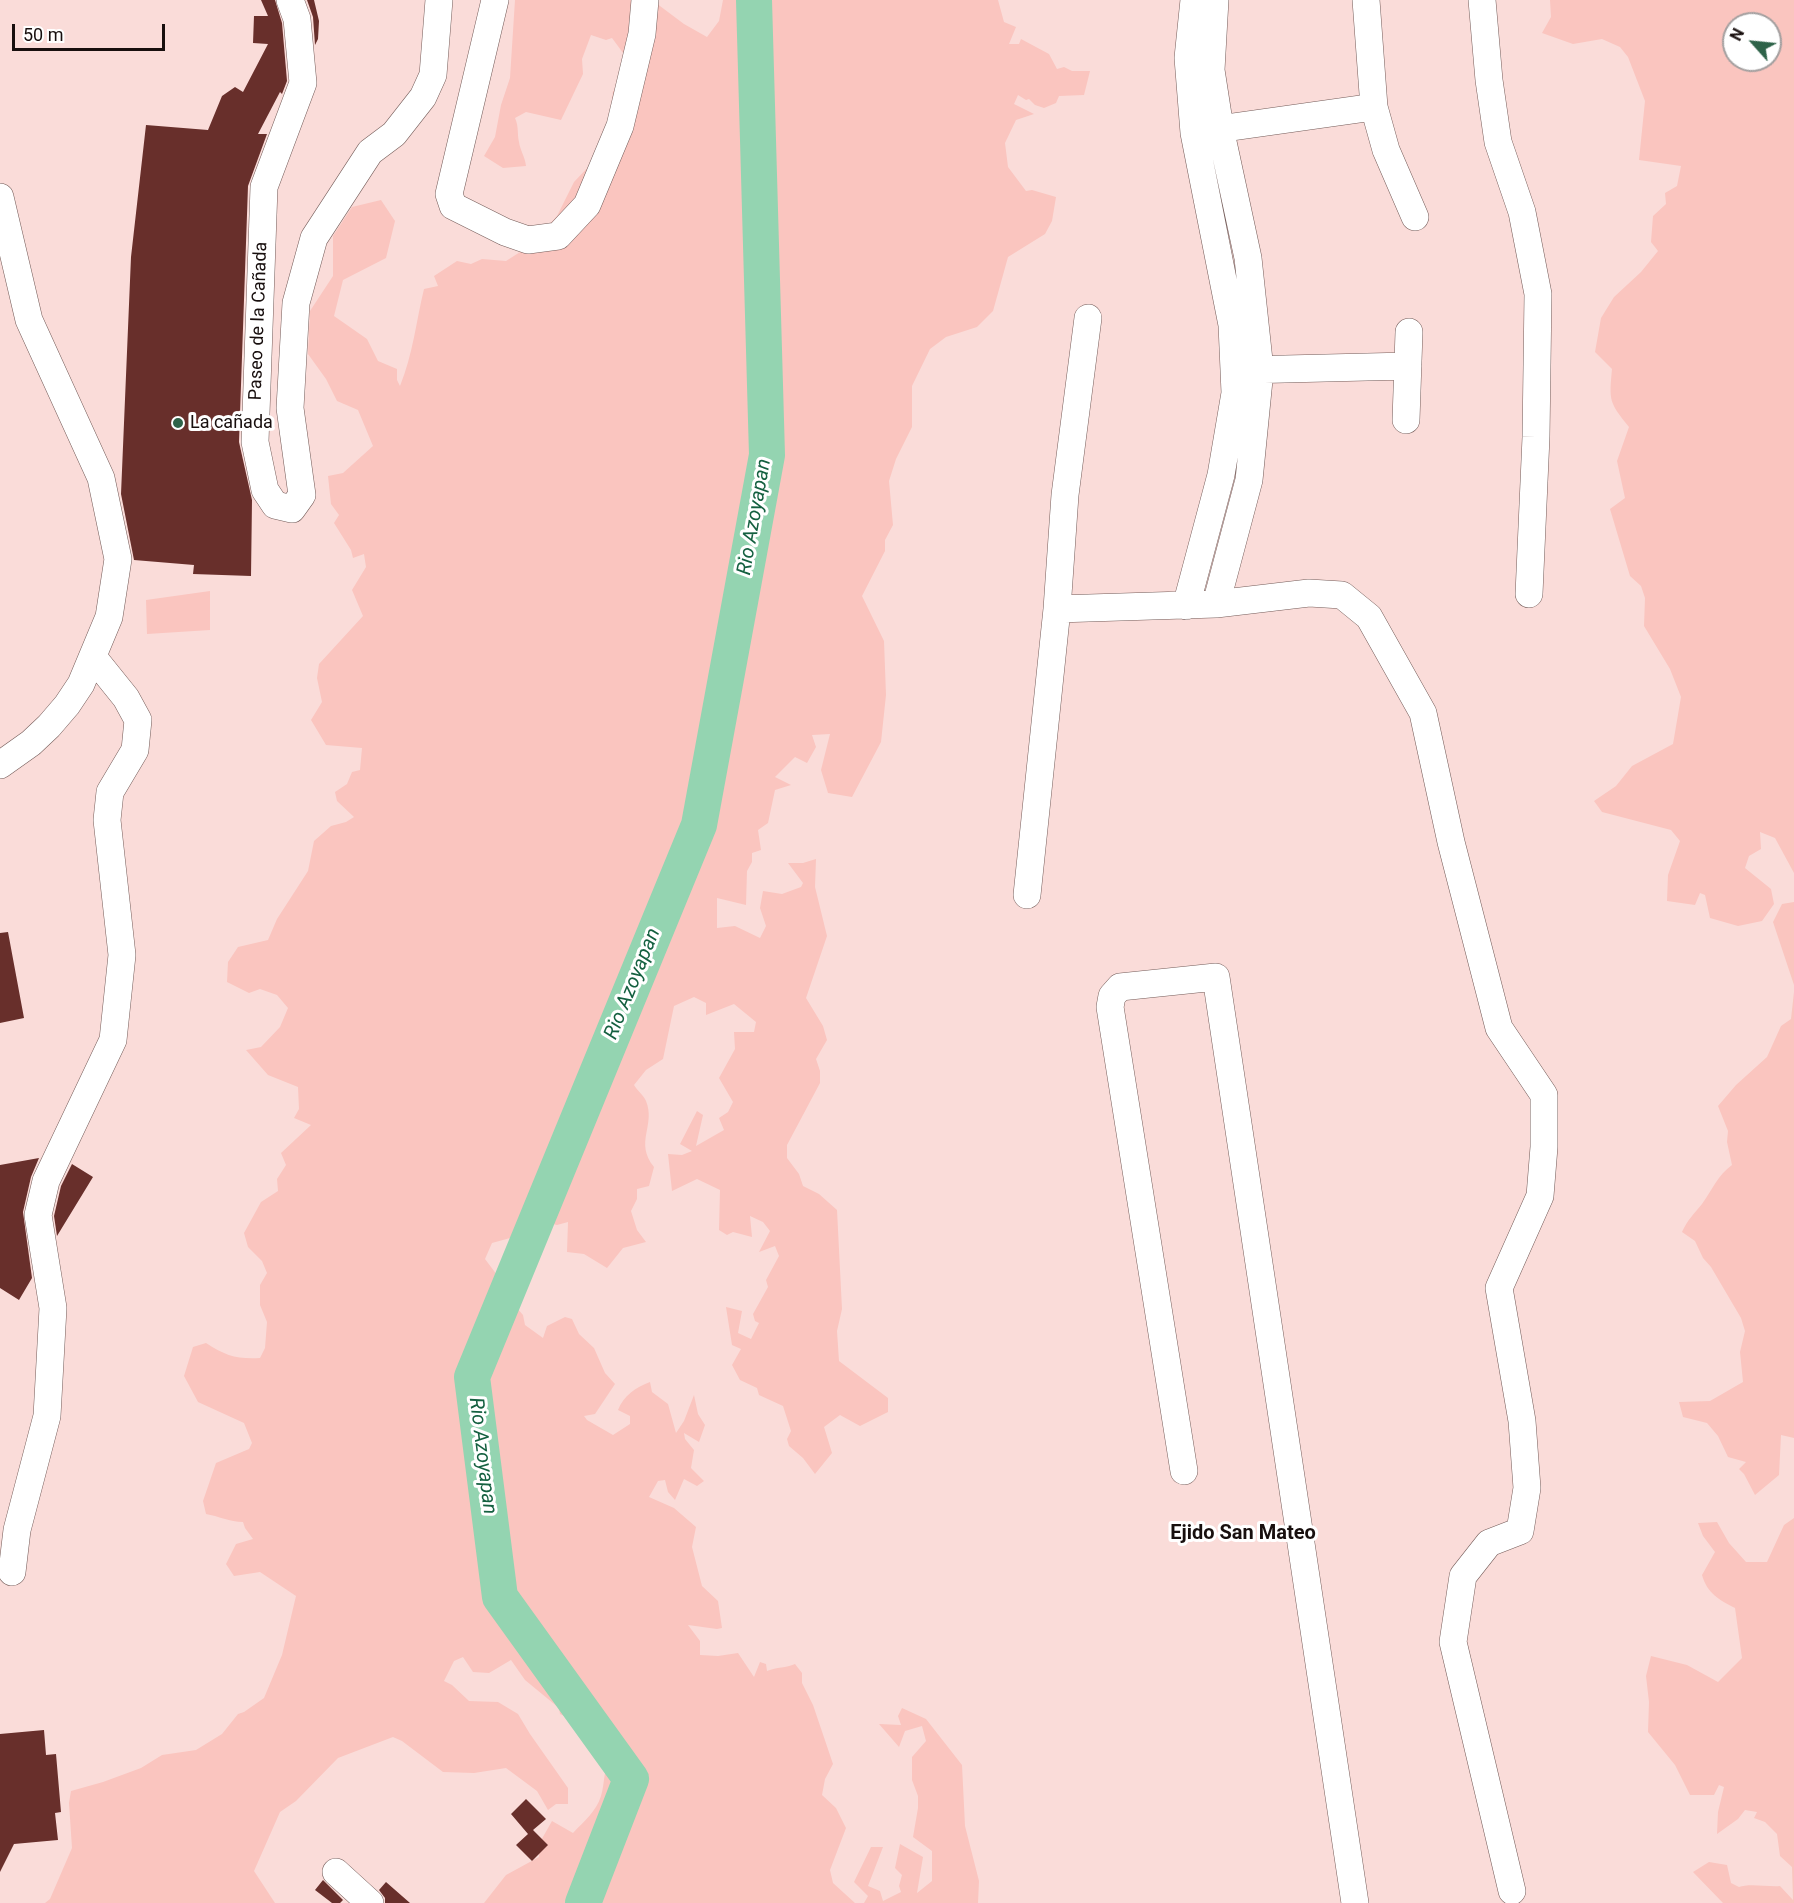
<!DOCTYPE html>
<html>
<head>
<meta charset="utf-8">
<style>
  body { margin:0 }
  #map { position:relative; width:1794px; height:1903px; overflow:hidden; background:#fadcd9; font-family:Roboto,sans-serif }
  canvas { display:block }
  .north { position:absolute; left:1722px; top:12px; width:60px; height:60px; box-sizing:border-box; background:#fff; border:2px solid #a39f9f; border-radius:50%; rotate:297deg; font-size:16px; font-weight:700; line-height:24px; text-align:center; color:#180f0e }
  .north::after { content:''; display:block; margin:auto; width:21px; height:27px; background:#2e6349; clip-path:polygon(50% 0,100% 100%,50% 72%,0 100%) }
  .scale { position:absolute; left:12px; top:24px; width:153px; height:27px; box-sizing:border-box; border:3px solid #180f0e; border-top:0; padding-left:8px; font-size:18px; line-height:21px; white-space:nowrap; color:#180f0e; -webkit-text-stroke:4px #fff; paint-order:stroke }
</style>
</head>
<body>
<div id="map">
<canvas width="1794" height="1903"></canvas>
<div class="north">N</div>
<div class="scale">50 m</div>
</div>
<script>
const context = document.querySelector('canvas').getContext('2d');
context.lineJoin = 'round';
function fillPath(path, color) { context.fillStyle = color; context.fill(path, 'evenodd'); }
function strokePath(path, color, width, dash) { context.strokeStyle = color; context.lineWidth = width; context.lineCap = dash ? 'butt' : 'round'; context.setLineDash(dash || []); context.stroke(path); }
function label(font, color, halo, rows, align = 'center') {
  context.font = font + ' Roboto,sans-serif'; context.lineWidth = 6; context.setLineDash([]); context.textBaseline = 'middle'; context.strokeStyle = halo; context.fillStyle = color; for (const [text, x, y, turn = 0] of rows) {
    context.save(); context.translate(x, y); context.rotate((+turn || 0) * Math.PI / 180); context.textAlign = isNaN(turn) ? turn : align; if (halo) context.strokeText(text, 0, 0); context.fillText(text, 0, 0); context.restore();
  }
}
const green = new Path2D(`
  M515,0H652L684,24L707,37L719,21L723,0H998L1004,22L1016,27L1009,44H1019L1021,39L1049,54L1057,69L1064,67L1072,71H1090L1084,95L1059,96L1056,103L1044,108L1035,105L1029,99L1026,100L1018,95L1014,104L1034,114L1016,120L1005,143L1008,167L1026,191L1032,190L1056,197L1052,221L1045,234L1008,257L993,311L977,327L946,337L930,349L912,386V427L896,459L889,481L893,525L885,540V551L862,596L884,641L886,695L881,742L852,797L828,793L821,770L830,734L812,735L816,747L807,763L795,757L775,777L791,785L775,790L768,823L758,830L761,850L752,853V862L747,871L746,905L717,898V928L735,926L760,938L766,926L760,908L763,891L782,894L801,887L803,883L788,863H803L816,859L815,887L827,936L806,998L823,1026L827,1040L816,1059L820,1071V1083L787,1145V1158L799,1174L803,1186L819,1194L837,1210L842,1309L837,1331L839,1361L888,1398V1412L860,1426L840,1415L824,1427L832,1453L815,1474L803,1458L789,1446L787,1439L791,1431L783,1406L759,1395L757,1388L740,1380L732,1365L741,1349L732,1345L726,1307L742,1311L738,1333L751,1339L759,1323L755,1321L753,1314L768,1287L766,1280L779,1256L775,1246L759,1252L770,1231L763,1222L750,1216L752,1237L733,1232L727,1235L719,1230L720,1190L697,1179L672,1191L668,1154L682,1155L692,1151L680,1144L697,1111L703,1115L696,1146L724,1130L719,1118L728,1112L733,1102L719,1078L735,1049L734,1032H754L756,1022L734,1004L706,1015V1003L694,997L674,1006L663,1059L646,1070L634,1085C637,1090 644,1096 646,1101C656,1126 634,1142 654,1167L649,1186L637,1189V1199L631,1211L637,1230L646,1242L623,1248L607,1268L584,1254L567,1252L568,1222L557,1225L536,1220L521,1235L492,1243L485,1259L503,1283L522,1282L525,1294L516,1307L523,1315L525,1325L543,1338L547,1326L565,1317L572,1319L579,1334L594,1348L605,1373L615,1384L595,1414L584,1416L587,1420L613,1435L630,1424V1416L618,1410C624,1395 635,1388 650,1382L652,1392L668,1404L676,1433L684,1421L694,1395L698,1414L705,1425L699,1442L684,1433L685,1439L694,1450L691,1468L704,1481L697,1486L684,1479L675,1500L668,1492L665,1480L658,1481L649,1497L674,1508L696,1527L692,1547L702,1586L718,1601L722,1628L717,1629L688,1625L700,1641V1655L718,1656L738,1653L754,1677L760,1662L766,1664L767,1671C777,1667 786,1668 795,1664L802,1673V1683L813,1705L833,1764L825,1779L822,1795L836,1808L846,1828L830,1870L833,1883L855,1903H484L506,1875L539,1857V1844L552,1821L573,1833C584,1821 596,1812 601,1796C605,1783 603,1771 610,1759L601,1755L594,1749L619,1748L593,1723L579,1734L569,1718L560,1714L559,1708L525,1680L511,1660L489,1673L473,1672L463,1657L454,1661L444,1681L452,1685L469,1701L498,1702L518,1714L530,1734L568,1788V1804H556L548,1810L537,1791L506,1768L474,1773L443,1772L402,1741L393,1737L338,1758L296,1801L280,1812L254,1871L275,1903H45L50,1899L72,1848L69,1803L71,1791L103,1782L141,1768L162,1755L196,1750L222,1734L238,1714L244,1712L264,1698L282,1655L296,1596L260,1572L234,1576L226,1564L236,1544L253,1539L245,1528L243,1522C230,1522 218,1516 206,1514L203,1501L216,1463L249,1449L252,1443L244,1423L198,1402L184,1376L193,1347L206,1343C226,1356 236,1359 260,1358L265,1348L267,1322L260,1305V1285L267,1273L262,1261L248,1247L244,1233L261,1202L278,1191L277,1179L286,1165L281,1153L311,1125L294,1118L299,1109L298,1087L268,1075L246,1050L261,1047L280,1027L288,1008L277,995L260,989L249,993L227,982L228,962L238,947L268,940L277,919L308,871L314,841L331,826L346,822L354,817L337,801L335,792L347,784L352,772L360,770L362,748L326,745L311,720L322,702L317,678L319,664L363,616L352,590L366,567L364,554L353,558L351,550L334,523L339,515L331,504L328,476L343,473L373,446L358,410L337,401L326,379L308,354L310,311L333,276V236L352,207L381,200L395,221L386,258L343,280L334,316L367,339L378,361L397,369V380L400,386C413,354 416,322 424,289L438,286L434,276L457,261L471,264L482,259L506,261L528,247L557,216L574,182L592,163L611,113L613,91L626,88V57L612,38L606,40L591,35L582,59L583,74L561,120L526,112L515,118C519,127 517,133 519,142C520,150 525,157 526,166L503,168L484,156L495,137L501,105L510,78Z
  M1550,0H1794V873L1775,838L1760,832L1761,849L1749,856L1745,868L1771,889L1774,904L1762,921L1738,926L1710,918L1705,895L1700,893L1695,905L1667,901L1668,875L1680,841L1671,830L1602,812L1594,801L1616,786L1632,766L1673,744L1681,697L1670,669L1644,626L1645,598L1641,586L1630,576L1610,509L1625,498L1617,461L1629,427C1609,402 1609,401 1612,369L1595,352L1601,318L1614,297L1641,272L1658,251L1651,242L1653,216L1666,204L1665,193L1677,186L1681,166L1639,160L1645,101L1628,57L1620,47L1602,39L1573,44L1542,33L1551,17ZM1734,24H1770V60H1734Z
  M210,591V630L147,634L146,600Z
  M1794,902V985L1773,922L1782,904Z
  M1794,992V1438L1781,1435L1779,1475L1755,1495L1744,1474L1739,1469L1746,1462L1728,1457L1718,1436L1707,1423L1683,1417L1679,1402L1710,1401L1743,1382L1740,1352L1745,1331L1741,1318L1711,1267L1703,1258L1695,1241L1682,1232C1688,1219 1694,1214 1702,1204C1712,1190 1718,1175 1732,1165L1727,1142L1728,1131L1718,1106L1736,1085L1767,1057L1781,1026L1791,1019Z
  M1794,1518V1903H1723L1693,1872L1709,1862L1727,1865L1731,1883L1739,1887C1749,1883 1768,1887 1780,1886L1793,1900L1792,1867L1780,1856L1777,1834L1765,1822L1754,1818L1757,1812L1745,1810L1738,1819L1717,1834L1718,1812L1724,1787L1719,1785L1714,1795H1690L1675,1765L1648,1732L1649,1702L1646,1676L1651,1656L1687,1665L1718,1682L1742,1658L1735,1608C1719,1600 1707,1593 1702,1575L1715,1552L1703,1536L1698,1523L1717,1522L1729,1543L1746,1562H1767L1784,1525Z
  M902,1708L926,1719L962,1765L965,1826L979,1881L978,1903H864L868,1896L854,1882L871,1847H883L868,1886L880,1891L883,1901L901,1892L899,1886L902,1875L895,1868L900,1844L923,1857L917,1893L932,1881V1851L913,1837L918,1808V1796L912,1780V1757L926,1741L922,1726L905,1731L899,1747L879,1724L901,1725L898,1716Z`);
const river = new Path2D(`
  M583,1903L631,1779L500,1597L472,1377L699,825L767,455L754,0`);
const building = new Path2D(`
  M261,0H275L282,23L287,81L282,94L280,92L258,134H267L248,186L239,442L252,500L251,576L193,574L194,565L134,560L121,494L131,257L146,125L208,130L222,96L235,87L243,92L268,44L253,43L254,16H268Z
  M307,0H314L319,21L318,39L315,45L313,17Z
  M8,932L24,1018L0,1023V933Z
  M39,1158L31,1177L23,1212L32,1278L19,1300L0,1288V1165Z
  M72,1164L93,1177L57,1236L54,1216L61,1186Z
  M44,1730L46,1755L56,1754L61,1812L55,1813L58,1840L14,1844L0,1872V1734Z
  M526,1799L546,1819L533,1830L548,1845L532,1861L516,1845L528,1834L511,1814Z
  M323,1880L343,1900L340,1903H332L315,1890Z
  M386,1882L410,1903H385V1898L379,1890Z`);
const minor = new Path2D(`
  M290,0L297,19L303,83L264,187L255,442L265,490L275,505L292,509L302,495L290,408L296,303L314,238L370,152L394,134L423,97L433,75L439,0
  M495,0L449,194L453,206L505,232L528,240L558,236L587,205L620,126L642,34L645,0
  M1215,0L1211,70L1220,128L1248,258L1260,370L1249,480L1216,604
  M1366,0L1374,107L1386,150L1415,217
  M1482,0L1489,80L1498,142L1522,212L1538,294L1536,437L1529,594
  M1204,131L1374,107
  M0,197L29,320L101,478L118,559L109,617L81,684L67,705L49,726L31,743L0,765
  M1244,370L1408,366
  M1406,420L1409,332
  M1186,606L1221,475L1235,393L1232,325L1194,133L1188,58L1194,0
  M1057,609L1216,604L1309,593L1342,595L1369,617L1423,713L1451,842L1499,1028L1544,1095V1147L1540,1196L1499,1288L1522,1421L1527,1488L1520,1531L1489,1543L1463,1576L1453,1642L1512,1891
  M1027,895L1057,609L1065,495L1088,318
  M1184,1471L1110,1007L1112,996L1120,987L1216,977L1355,1903
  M12,1572L17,1530L47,1416L53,1308L38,1215L46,1181L113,1040L122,955L107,820L110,792L135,750L138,720L126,698L93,657
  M336,1872L370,1903`);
const markers = [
  [178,423,6,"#2e6349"]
];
const streetNames = [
  ["Paseo de la Cañada",259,321,-88]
];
const poiNames = [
  ["La cañada",190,423]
];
const waterNames = [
  ["Rio Azoyapan",755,517,-80],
  ["Rio Azoyapan",633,984,-68],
  ["Rio Azoyapan",482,1456,83]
];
const neighbourhoodNames = [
  ["Ejido San Mateo",1243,1534]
];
fillPath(green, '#fac5bf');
strokePath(river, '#94d4b1', 36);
fillPath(building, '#682f2b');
strokePath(minor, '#745c59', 28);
strokePath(minor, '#fff', 27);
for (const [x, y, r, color] of markers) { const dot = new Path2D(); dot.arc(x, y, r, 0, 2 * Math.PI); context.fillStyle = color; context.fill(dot); strokePath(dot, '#fff', 2); }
label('18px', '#180f0e', '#fff', streetNames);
label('18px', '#180f0e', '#fff', poiNames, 'left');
label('italic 20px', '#146040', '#fff', waterNames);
label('bold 20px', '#180f0e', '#fff', neighbourhoodNames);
</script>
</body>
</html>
